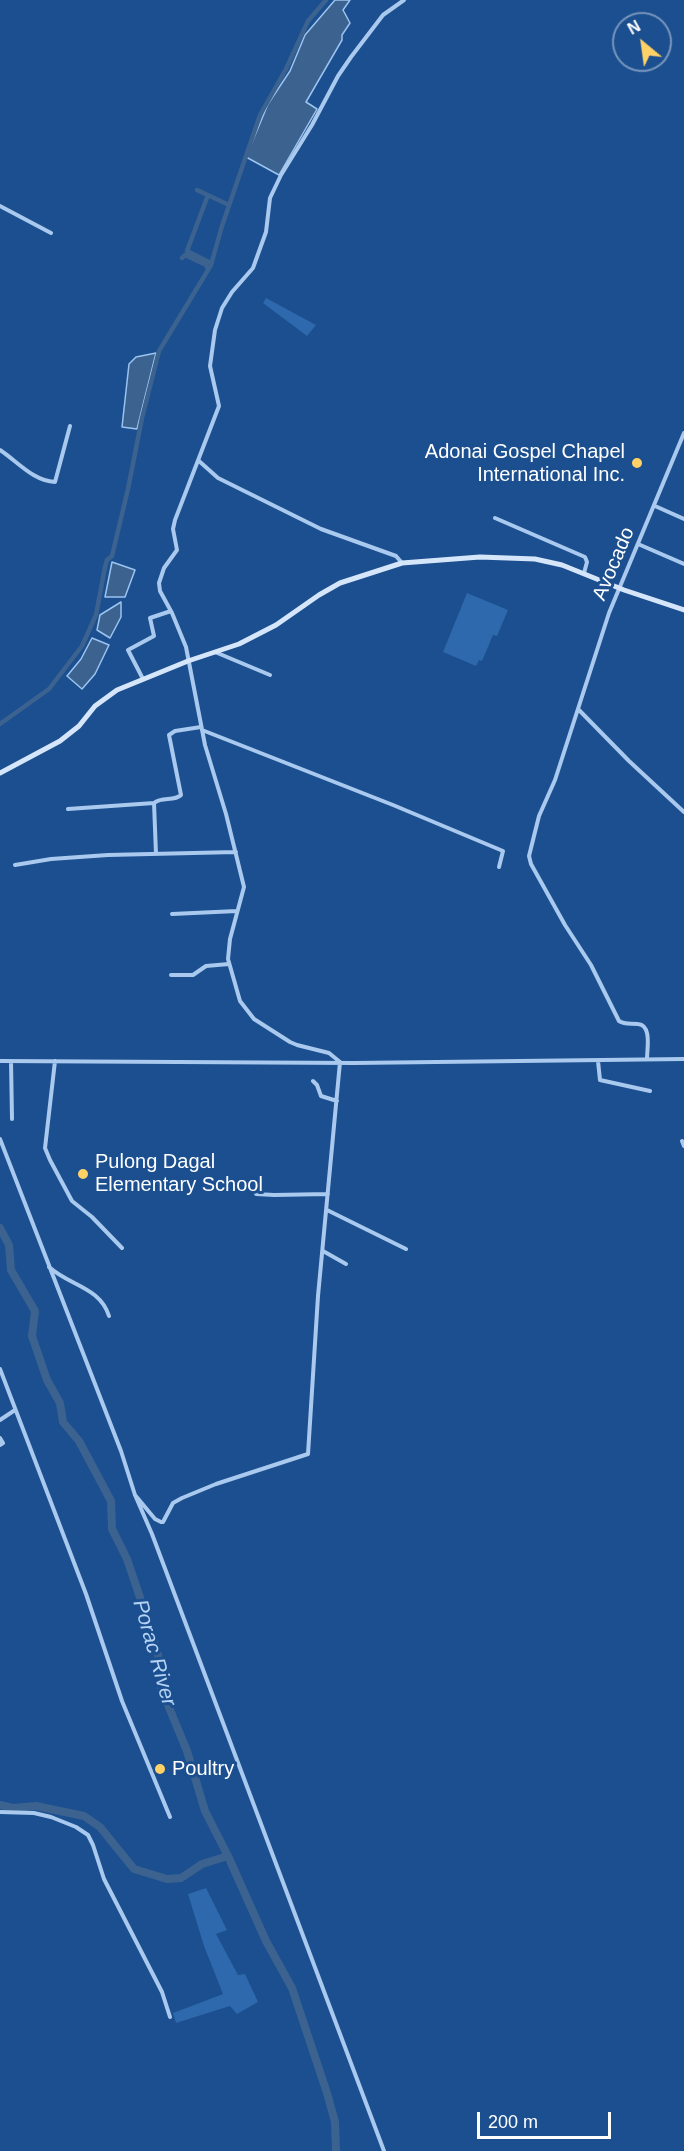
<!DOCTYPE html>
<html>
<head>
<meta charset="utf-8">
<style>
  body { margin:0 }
  #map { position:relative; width:684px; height:2151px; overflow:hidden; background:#1b4f8f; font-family:Helvetica,sans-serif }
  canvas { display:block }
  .north { position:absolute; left:612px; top:12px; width:60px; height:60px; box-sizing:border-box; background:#1b4f8f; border:2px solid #7695bc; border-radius:50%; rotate:331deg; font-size:16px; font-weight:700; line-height:24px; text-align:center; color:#fff }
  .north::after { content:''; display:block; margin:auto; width:21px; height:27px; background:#ffd166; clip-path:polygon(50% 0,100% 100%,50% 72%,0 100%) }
  .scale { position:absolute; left:477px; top:2112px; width:134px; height:27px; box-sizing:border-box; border:3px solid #fff; border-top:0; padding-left:8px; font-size:18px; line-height:21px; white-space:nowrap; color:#fff; -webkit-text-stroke:4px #1b4f8f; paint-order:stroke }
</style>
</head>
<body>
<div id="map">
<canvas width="684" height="2151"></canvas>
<div class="north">N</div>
<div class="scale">200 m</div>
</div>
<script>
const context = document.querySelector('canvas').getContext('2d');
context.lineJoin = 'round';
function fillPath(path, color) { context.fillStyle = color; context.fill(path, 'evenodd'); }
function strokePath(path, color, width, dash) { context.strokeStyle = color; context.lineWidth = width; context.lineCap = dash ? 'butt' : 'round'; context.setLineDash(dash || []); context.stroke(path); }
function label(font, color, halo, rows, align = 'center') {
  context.font = font + ' Helvetica,sans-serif'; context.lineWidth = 6; context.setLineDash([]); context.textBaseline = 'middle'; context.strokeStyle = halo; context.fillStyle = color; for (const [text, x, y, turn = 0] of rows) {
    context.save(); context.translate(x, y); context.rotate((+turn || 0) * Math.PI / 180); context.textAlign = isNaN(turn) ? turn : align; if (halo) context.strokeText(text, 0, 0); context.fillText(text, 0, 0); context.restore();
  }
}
const green = new Path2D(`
  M266,298L316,325L307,336L263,303Z
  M467,593L508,610L497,636L493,635L482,661L479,660L476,666L443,652Z
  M206,1888L227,1930L216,1934L238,1975L245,1974L258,2002L237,2014L230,2006L176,2023L173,2013L223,1994L204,1946L188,1894Z`);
const water = new Path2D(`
  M335,0H350L343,10L350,23L342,35V40L306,102L317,109L279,175L246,157L268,104L290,71L305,35Z
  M156,353L137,429L122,427L129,364L136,357Z
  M112,562L135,570L125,597H105Z
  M121,602V617L110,638L97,630L100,615Z
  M92,638L109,645L95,674L82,689L67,676L81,659Z`);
const canal = new Path2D(`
  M197,190L229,205
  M208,195L187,251L211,263
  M182,258L185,255L206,265L208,269
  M0,724L49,689L82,646L96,615L105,567L107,560L112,556L128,489L142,418L159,351L211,265L222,226L260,115L286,69L308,21L326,0`);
const river = new Path2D(`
  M0,1228L9,1245L11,1270L35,1311L32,1336L47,1380L60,1403L63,1422L79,1441L111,1501L112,1529L127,1559L150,1627L159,1659L161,1688L187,1751L205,1811L228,1856L266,1941L292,1988L327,2093L335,2122L336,2151
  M0,1805L13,1808L36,1806L84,1816L100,1827L134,1869L167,1879L181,1878L202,1864L228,1856`);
const street = new Path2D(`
  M0,206L51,233
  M0,450C17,461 33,481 55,482L70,426
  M199,461L218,478L321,529L396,556L402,563
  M655,506L684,519
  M495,518L585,557L587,562L584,573
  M638,544L684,564
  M215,652L270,675
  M143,679L128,650L154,636L150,618L171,611
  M578,709L629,761L684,812
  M202,730L393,805L503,851L499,867
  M154,803C162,796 174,802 181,795L169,735L175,731L201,727
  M68,809L154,803L156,854
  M15,865L51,859L108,855L236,852
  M172,914L237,911
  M171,975H193L206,966L229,964
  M647,1059C647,1049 652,1025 638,1024C631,1023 625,1025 619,1021L591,965L565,925L531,864L529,856L539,816L555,780L609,613L684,433
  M0,1061L354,1063L684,1059
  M11,1061L12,1119
  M55,1061L45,1148L50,1160L72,1201L92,1217L122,1248
  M598,1061L600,1080L650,1091
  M313,1081L317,1085L321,1096L337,1101
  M0,1139L121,1451L135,1495L152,1534L384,2151
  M682,1141L684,1146
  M256,1194L274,1195L328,1194
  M327,1210L406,1249
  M323,1251L346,1264
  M49,1267C70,1286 100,1287 109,1316
  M0,1369L86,1594L122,1701L170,1817
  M0,1420L15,1410
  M0,1438L3,1443L0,1445
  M135,1495L155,1519L161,1522H163L173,1503L182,1498L216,1484L308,1454L318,1296L340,1062L329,1053L297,1045L290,1042L254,1019L240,1001L228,959L230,939L244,887L226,814L205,745L186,647L172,613L160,591L159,583L164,568L177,550L173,529L175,520L219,406L210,366L215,330L222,308L232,292L253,268L266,232L270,198L281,175L312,125L338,76L351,57L383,15L404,0
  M0,1812L34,1813L51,1817L76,1827L88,1835L93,1845L104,1879L162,1992L170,2017`);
const secondary = new Path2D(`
  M0,773L60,741L79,726L95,706L117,690L188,661L239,644L276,625L319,595L340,583L402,563L480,557L535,559L562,565L624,590L684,610`);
const markers = [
  [637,463,6,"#ffd166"],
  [83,1174,6,"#ffd166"],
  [160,1769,6,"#ffd166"]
];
const poiNames = [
  ["Adonai Gospel Chapel",625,452,"right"],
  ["International Inc.",625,475,"right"],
  ["Pulong Dagal",95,1162],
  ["Elementary School",95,1185],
  ["Poultry",172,1769]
];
const streetNames = [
  ["Avocado",614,564,-67]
];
const waterNames = [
  ["Porac River",154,1653,74]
];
fillPath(green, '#2e69ad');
fillPath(water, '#3c6290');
strokePath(water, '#9cc4f0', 1.5);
strokePath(canal, '#3c6290', 4.5);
strokePath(river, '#3c6290', 8);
strokePath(street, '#a9c9ee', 4);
strokePath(secondary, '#d6e6fa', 5);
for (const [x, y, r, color] of markers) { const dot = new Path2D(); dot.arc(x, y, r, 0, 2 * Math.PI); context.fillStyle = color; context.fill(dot); strokePath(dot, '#1b4f8f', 2); }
label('20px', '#fff', '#1b4f8f', poiNames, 'left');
label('20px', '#fff', '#1b4f8f', streetNames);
label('italic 21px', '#b5d3f5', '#1b4f8f', waterNames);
</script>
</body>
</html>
